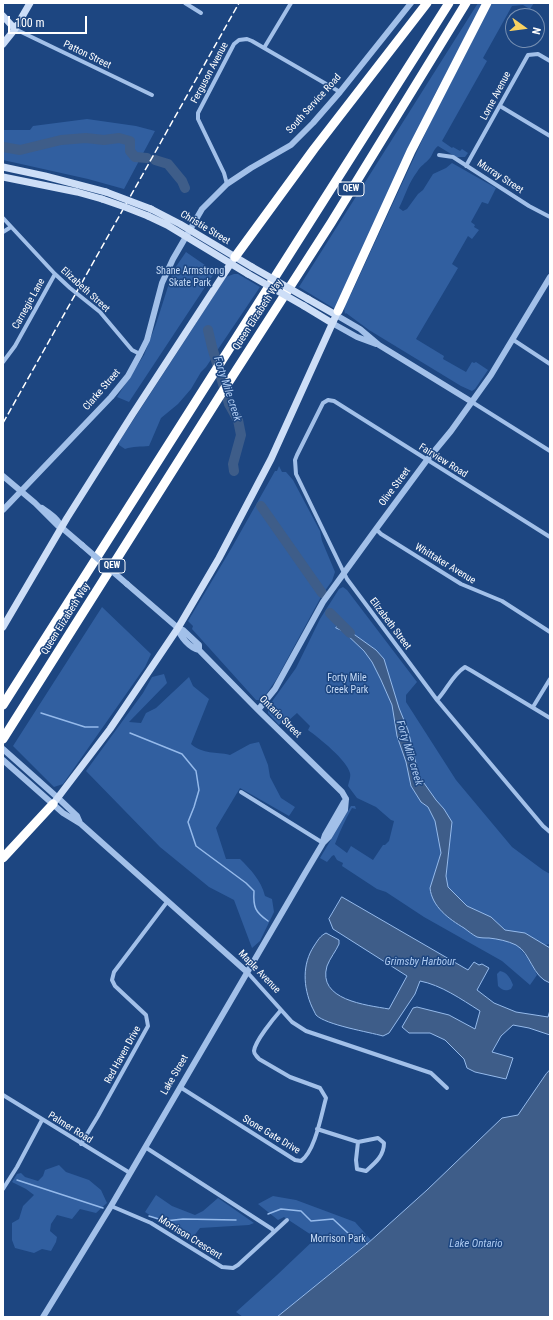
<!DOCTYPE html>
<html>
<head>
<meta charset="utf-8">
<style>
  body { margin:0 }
  #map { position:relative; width:553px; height:1320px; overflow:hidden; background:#1d4681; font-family:"Roboto Condensed",sans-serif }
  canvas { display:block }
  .frame { position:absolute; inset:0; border:4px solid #fff; pointer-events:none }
  .north { position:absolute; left:505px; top:8px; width:40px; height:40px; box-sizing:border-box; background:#1d4681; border:1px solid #7790b3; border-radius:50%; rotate:104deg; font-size:11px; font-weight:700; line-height:16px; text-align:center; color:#fff }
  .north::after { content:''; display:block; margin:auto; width:14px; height:18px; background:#f9d261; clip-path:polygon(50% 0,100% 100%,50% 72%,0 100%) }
  .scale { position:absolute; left:8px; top:16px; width:79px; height:18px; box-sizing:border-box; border:2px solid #fff; border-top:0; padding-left:5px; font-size:12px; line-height:14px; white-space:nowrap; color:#fff; -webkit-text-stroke:3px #1d4681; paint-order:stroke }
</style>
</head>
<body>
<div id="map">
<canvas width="553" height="1320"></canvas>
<div class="frame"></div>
<div class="north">N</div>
<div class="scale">100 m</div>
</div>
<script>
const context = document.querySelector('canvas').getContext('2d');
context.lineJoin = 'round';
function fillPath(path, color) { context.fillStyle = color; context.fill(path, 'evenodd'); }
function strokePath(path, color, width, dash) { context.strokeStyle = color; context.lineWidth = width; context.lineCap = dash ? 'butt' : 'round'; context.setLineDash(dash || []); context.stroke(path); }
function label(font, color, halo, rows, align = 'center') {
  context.font = font + ' "Roboto Condensed",sans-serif'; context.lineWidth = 3; context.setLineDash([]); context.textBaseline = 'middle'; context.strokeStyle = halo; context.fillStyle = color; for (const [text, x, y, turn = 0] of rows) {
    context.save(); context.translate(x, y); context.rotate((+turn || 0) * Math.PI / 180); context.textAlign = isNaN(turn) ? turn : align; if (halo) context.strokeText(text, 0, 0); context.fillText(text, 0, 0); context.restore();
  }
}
const green = new Path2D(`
  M478,3H483L435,94L335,309L299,287Z
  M492,3H534L530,9L523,5L512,6L483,58L487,61L442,141L452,148L453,147L460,151L462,149L468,153L465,157H456L438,146C433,150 433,154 430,158C426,163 420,166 417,172C409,182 405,196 399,208L403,211L407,209L418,194L423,190L433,174L446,168L452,163L496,188L488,204L482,202L471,222L475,225L474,227L479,230L472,239L468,236L452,264L458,268L416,339L444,356L443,359L466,372L472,362L474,363L476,362L488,370L475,389L472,391L461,386L369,330L346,313L345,314C343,306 346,301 351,294L430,123Z
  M87,119L136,126L155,131L124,189L88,179L3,160V130H30L33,126Z
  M186,252L215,272L129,402L117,397L144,355L156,324L173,271Z
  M234,274H238L260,287L206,367L201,372L191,389L178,404L161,418L149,446C141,447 133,446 125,449L119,445V442L226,277Z
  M279,466L282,472H286L293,480L320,531L322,541L335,572L332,581L322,595L276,680L262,700H256L192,629L193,626L188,621L231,549L275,471H277Z
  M343,587L347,590L417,682L406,695V702L456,780L512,847L543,870L550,874V945L549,944L521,950L529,960L537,975L530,985L502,961L424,917L386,892L377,889L342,866L343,863L337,860L334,855L332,856L327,862L320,858L351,806H355L356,809L352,808C345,820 340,831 335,844L347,853L351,846L373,860L383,845H385L389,841L394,821L391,820L376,807L357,798L348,786C349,781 351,777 350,773C347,760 319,738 308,730L310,726L297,713L288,721L285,719L279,725L268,713V707L296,668L320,619L339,589Z
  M102,607L151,654L145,667L63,784L54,787L13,746Z
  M164,674L167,683L129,722L141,723L146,713L156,708L189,677L193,686L209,699L191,744C204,755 215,751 230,755L250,744L259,742L268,765L270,777L281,798L295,807L289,816L240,788L216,828L226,859H240C251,870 261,880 265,896L272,899L274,912L260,941L252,948L234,900L209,887L160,847L86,771L143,693L152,677Z
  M500,971C507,972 511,979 513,985L511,989C506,991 503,991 498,986L497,974Z
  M59,1165L66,1172L89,1180L101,1190L107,1203L96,1213L80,1209L72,1219L57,1215L51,1224L50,1231L57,1237L56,1242L51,1251L42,1249L34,1253L15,1248L12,1240V1223L19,1219L23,1206L34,1195L26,1189L12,1182L17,1174L21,1173L25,1177L38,1181L43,1176L45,1170Z
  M156,1195L172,1206L195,1215L203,1211L218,1198L254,1223L249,1225L200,1228L190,1241L145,1212Z
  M273,1196L296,1200L355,1222L371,1240L277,1317H243L236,1312L277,1275L316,1238L284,1217L278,1220L258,1204Z`);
const water = new Path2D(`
  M342,621L345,623L348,630L376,650L384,659L399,708L408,730L419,776L436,800L444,809L452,822L446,876L448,887L467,906L491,917L505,930L525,933L550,948V983C532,977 531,953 516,945C508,941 498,939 489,938C485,938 481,938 477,937C473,935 468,931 464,928C449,919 432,907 430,888L441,853L435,821L428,807L421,802L411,786L406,762L397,736L392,705L381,680L372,662L364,651L343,631L336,628Z
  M342,897L468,970L474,962L479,965L482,964L489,968L477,990L494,1003L516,1012L548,1017L550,1010V1035L529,1028L513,1025L501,1036L492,1052L513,1058L506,1079L475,1072L467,1068L464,1059L445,1040L430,1033H409L402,1027L413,1008L417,1007L449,1015L475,1029L480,1011C461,999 441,985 420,981L415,994L389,1033L383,1036C369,1032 326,1025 316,1015C315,1013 313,1009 312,1007C303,987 302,964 314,946C318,940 320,936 326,933L339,940V944C336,951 330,958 327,966C317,1000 366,1005 389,1009L407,976L333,929L329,919Z
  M550,1070V1317H277L367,1244L427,1190L502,1118L518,1115L546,1074Z`);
const stream = new Path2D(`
  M41,713L85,727H98
  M130,733L182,754L196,771L199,790L194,807L188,822L196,846L246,883L254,891C253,907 255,912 268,921
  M17,1180L103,1208
  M268,1214L281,1209L301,1211L311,1221L333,1219L348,1233L365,1239L367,1244
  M149,1216L165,1221L183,1219L236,1220`);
const river = new Path2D(`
  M3,147L20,150L61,140L86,138L104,140L119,138L130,141V151L135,157L147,158
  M155,160L168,164L182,181L185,188
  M208,330L212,347L229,404L238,420L241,435L233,464L234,471
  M261,506L322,593
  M330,613L350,633`);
const minor = new Path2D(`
  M185,3L201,13
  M15,29L152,95
  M264,48L291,3
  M500,106L550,136
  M439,155L453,157L529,206L550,217
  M466,166L528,55L538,54L550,61
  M227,184L224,173L198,119V113L234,44L239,40L247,39L252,41L340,92
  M3,218L55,274L70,288L100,312L132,350L140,354
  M3,232L11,227
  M512,339L550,364
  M3,362L15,346L55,274
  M472,402L550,451
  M376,529L381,534L461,584L502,601L550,632
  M550,537L334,401L328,400L323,403L297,455L295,460L296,474L347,579L437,700L543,826L550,832
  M437,700C447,690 452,675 465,667L472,671L550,718
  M533,707L550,679
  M241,792L323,843
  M247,972L292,1022L306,1031L431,1073L447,1088
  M180,1087L295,1160L301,1161C315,1151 321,1116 326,1098L320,1088L290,1077L259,1059C257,1056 254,1055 254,1051C255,1041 274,1018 281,1010
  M3,1095L130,1173
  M317,1129L358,1142L378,1138L384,1143C384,1156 375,1163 366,1171L357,1169L356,1160L358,1142
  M81,1144L98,1116L148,1026L146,1015L115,986L112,980L114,972L167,902
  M3,1189L17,1167L42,1120
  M111,1206L151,1223L222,1267L233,1268L238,1265L274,1232L272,1229L145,1147
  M274,1232L287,1220`);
const tertiary = new Path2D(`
  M336,315L360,329L379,345L472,402
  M332,323L357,337L376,344
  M3,476L35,503L58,526L61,527L82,545
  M42,508C49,513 58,518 61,527
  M3,510L111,397L128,376L140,354L147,340L162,283L173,259L202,209L227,184L251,168L291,145L313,123L340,92L411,3
  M127,584L178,628L183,630L199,645V650
  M178,628C180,637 190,648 199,650L258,710L342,792L346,799
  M258,710L275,689L323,602L376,529L427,460L451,431L491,375L550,277
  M3,749L58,798L77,816L80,823
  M3,760L63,813L81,824L247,972
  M323,841L325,835L344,802
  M43,1317L111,1206L304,875L323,843L329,837L345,810L346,799`);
const secondary = new Path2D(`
  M3,16L15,29
  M3,44L15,29L30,3
  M3,167L45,176L106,192
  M3,177L77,192L102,199
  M151,209L180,224L252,267
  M148,216L167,225L248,274
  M308,299L336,315
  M304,306L332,323
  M3,627L67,518L132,415L235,257
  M53,804L110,729L178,628L219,558L271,459L338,311`);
const motorway = new Path2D(`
  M235,257L314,149L427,3
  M338,311L411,151L487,3
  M3,705L449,3
  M3,739L221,394L331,223L466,3
  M3,858L53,804`);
const rail = new Path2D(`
  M3,423L239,3`);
const tertiaryBridge = new Path2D(`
  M82,545L127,584`);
const secondaryBridge = new Path2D(`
  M106,192L151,209
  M102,199L125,207L148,216
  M252,267L308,299
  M248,274L304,306`);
const shields = [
  [351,189,26],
  [112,566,26]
];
const shieldNames = [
  ["QEW",351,189],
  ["QEW",112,566]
];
const streetNames = [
  ["Patton Street",87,55,26],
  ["Ferguson Avenue",210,73,-62],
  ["Lorne Avenue",496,96,-62],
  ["South Service Road",314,104,-48],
  ["Murray Street",500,177,33],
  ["Christie Street",205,228,31],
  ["Elizabeth Street",85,290,42],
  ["Carnegie Lane",29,304,-61],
  ["Queen Elizabeth Way",258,315,-57],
  ["Clarke Street",102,390,-49],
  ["Fairview Road",443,461,32],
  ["Olive Street",395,487,-53],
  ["Whittaker Avenue",445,564,31],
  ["Queen Elizabeth Way",66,619,-58],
  ["Elizabeth Street",390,624,53],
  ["Ontario Street",280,717,45],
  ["Maple Avenue",259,972,46],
  ["Red Haven Drive",123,1055,-61],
  ["Lake Street",175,1075,-60],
  ["Palmer Road",70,1128,32],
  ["Stone Gate Drive",271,1135,31],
  ["Morrison Crescent",190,1238,32]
];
const parkNames = [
  ["Shane Armstrong",190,271],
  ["Skate Park",190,283],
  ["Forty Mile",347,678],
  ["Creek Park",347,690],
  ["Morrison Park",338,1239]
];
const waterNames = [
  ["Forty Mile creek",227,389,72],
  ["Forty Mile creek",409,753,73],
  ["Grimsby Harbour",420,962],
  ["Lake Ontario",476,1244]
];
fillPath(green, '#315fa0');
fillPath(water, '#3e5d89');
strokePath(water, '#95baeb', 1);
strokePath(stream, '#95baeb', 1.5);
strokePath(river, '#3e5d89', 10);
strokePath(minor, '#a2c0e9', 4);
strokePath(tertiary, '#a2c0e9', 6);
strokePath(secondary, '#cddef7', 7);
strokePath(motorway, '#fff', 9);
strokePath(rail, '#fff', 1.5, [7, 3]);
strokePath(tertiaryBridge, '#a2c0e9', 6);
strokePath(secondaryBridge, '#cddef7', 7);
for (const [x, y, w] of shields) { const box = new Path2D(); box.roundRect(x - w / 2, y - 7, w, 14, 3); context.fillStyle = '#1d4681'; context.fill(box); strokePath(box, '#fff', 1); }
label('bold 9px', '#fff', null, shieldNames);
label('10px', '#fff', '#1d4681', streetNames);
label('10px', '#c6dbf7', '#1d4681', parkNames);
label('italic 11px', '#adcaf1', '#1d4681', waterNames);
</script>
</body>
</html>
